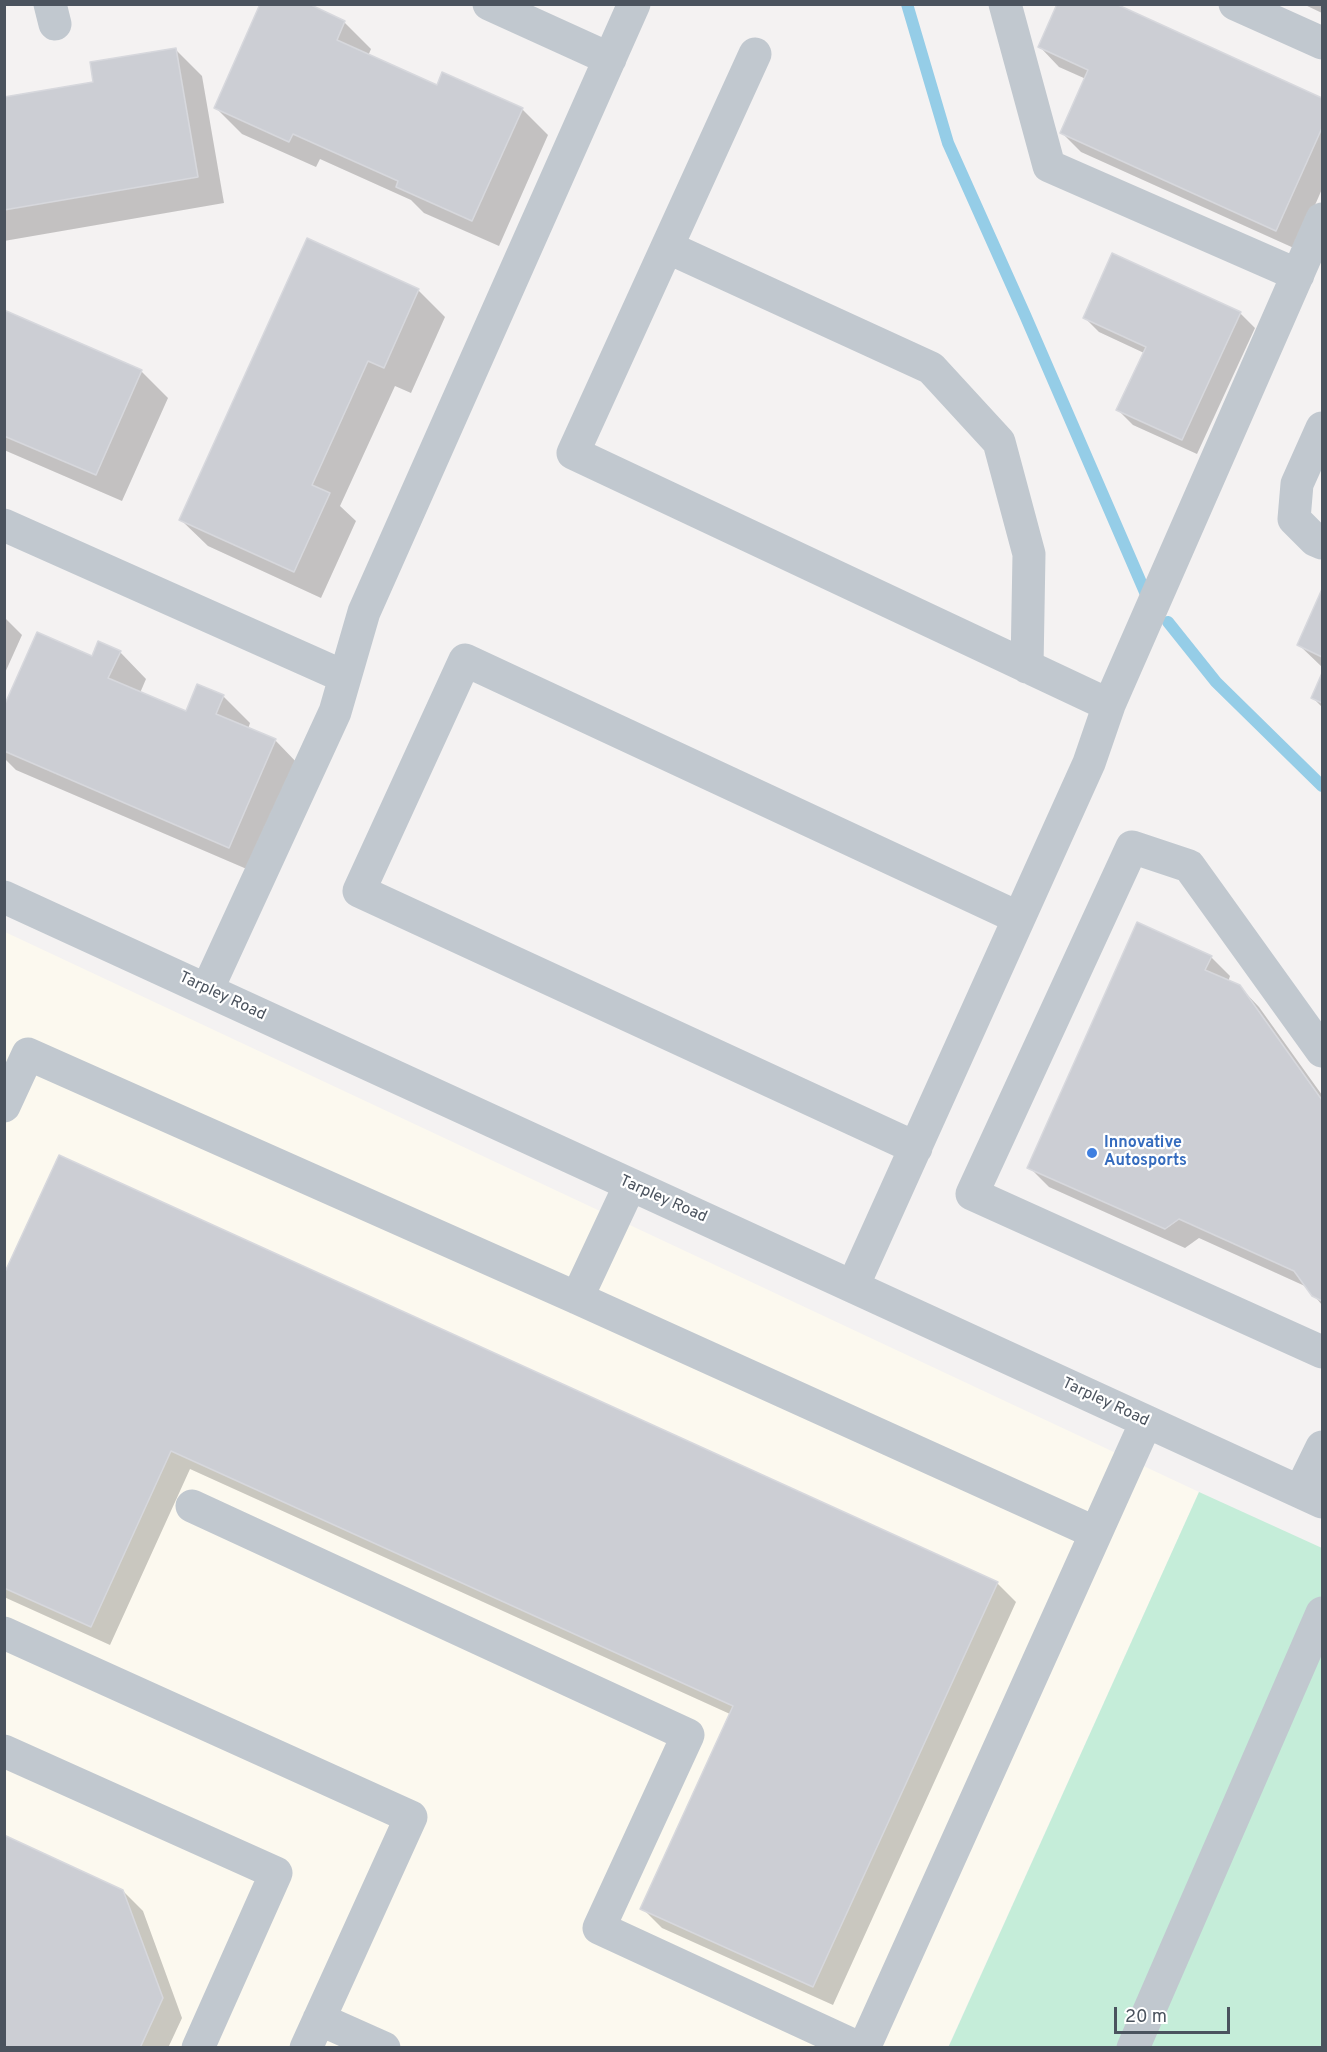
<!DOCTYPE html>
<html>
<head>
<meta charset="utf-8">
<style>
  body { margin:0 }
  #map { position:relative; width:1327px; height:2052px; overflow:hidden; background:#f4f2f2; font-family:Overpass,sans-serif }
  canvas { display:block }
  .frame { position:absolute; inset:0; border:6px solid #4b535e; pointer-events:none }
  .scale { position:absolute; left:1114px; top:2007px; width:116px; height:27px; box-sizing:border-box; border:3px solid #4b535e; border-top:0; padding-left:8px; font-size:18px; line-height:21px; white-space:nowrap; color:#4b535e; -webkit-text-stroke:4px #fff; paint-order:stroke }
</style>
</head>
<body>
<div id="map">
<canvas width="1327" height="2052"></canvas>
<div class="frame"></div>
<div class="scale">20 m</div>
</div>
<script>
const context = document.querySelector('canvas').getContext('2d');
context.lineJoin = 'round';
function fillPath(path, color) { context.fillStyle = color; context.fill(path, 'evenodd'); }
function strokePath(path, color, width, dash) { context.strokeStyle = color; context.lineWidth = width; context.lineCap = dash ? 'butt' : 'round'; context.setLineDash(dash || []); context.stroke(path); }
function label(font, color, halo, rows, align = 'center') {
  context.font = font + ' Overpass,sans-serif'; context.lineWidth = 4.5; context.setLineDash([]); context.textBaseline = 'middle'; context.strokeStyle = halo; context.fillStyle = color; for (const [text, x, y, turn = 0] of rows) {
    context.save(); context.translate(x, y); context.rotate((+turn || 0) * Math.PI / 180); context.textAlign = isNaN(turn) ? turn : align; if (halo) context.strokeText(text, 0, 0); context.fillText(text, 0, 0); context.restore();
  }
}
const commercial = new Path2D(`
  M5,932L1199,1492L948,2047L5,2048Z`);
const green = new Path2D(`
  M1199,1492L1322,1548V2047L948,2048Z`);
const shadow = new Path2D(`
  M1112,4L1322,100V189L1296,249L1081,152L1062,133L1086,79L1059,67L1040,47Z
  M1303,4H1322V13Z
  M344,22L371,49L368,56L438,87L522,109L548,135L499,246L424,213L411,200L320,159L316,167L242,134L216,108Z
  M175,49L202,76L224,203L4,241V99L95,83Z
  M418,290L445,317L411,393L395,386L340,506L356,521L321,598L208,546L181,520Z
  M4,312L141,371L168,398L122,501L4,450Z
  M1240,313L1255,328L1197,454L1133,425L1118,410L1144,353L1099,332L1084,317Z
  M1322,593V667L1299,645Z
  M4,617L22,635L4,675Z
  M120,652L146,679L140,693L186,713L223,696L250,723L248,729L275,740L301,767L256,873L16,770L4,758V709L93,658Z
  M1322,677V707L1313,698Z
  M1211,957L1230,976L1228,982L1239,986L1259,1007L1322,1095V1305L1307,1287L1199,1238L1185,1248L1049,1187L1029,1167Z
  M4,1277L997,1583L1016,1602L833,2005L662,1928L642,1908L730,1714L190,1469L110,1645L4,1597Z
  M123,1891L143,1911L182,2018L168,2048H4Z`);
const stream = new Path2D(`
  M907,4L948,143L1025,315L1145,592
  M1168,622L1216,682L1322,786`);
const building = new Path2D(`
  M260,4H309L345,21L337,40L437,85L442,72L523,108L472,221L396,187L398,181L293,134L289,142L214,108Z
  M1057,4H1116L1322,98V128L1276,231L1060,133L1088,70L1038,47Z
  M176,48L198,177L4,210V97L93,82L90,62Z
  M307,238L419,289L384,368L368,361L312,485L330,493L294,572L179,520Z
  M1112,253L1241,312L1182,440L1116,410L1146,347L1083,318Z
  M4,310L142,370L96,475L4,436Z
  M1322,589V657L1297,645Z
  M37,632L92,656L98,641L121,651L108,678L186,711L197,684L224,695L216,714L276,739L229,848L4,751V706Z
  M1322,673V703L1311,698Z
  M1137,922L1212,956L1205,970L1240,985L1322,1100V1301L1312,1296L1294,1271L1179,1219L1165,1229L1027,1168Z
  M59,1155L998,1582L813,1987L640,1909L733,1706L171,1451L91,1627L4,1588V1274Z
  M4,1835L123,1890L163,1998L140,2048H4Z`);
const minor = new Path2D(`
  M50,4L55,24
  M489,4L610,59
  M1005,4L1049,166L1298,275
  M1235,4L1322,43
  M755,54L573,453L1109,705
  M667,247L931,368L999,442L1029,554L1027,667
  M1322,428L1297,484L1294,519L1315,540L1322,543
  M4,525L345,677
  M4,897L1322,1502
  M207,990L335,712L364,612L634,4
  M1322,1051L1189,866L1132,847L972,1194L1322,1352
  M4,1106L28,1054L577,1298L1096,1533
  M916,1148L359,891L465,660L1019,918
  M853,1286L1089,763L1109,705L1322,219
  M577,1298L630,1185
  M1300,1492L1322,1447
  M192,1506L688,1735L599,1928L859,2048
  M4,1633L411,1817L306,2048
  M4,1751L276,1873L198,2048
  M319,2019L384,2048
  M864,2048L1146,1422
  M1133,2048L1322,1613`);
const markers = [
  [1092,1153,6,"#3f7fe0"]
];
const streetNames = [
  ["Tarpley Road",222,997,25],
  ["Tarpley Road",663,1200,24],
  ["Tarpley Road",1105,1403,25]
];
const shopNames = [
  ["Innovative",1104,1144],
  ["Autosports",1104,1162]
];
fillPath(commercial, '#fcf9ef');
fillPath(green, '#c5edd9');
fillPath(shadow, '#0003');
strokePath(stream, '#95cde7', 12);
fillPath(building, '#ccced4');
strokePath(building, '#d7d8dd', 1.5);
strokePath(minor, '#c1c8cf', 33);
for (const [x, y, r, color] of markers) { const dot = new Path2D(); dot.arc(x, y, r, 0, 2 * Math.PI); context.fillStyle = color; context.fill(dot); strokePath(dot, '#fff', 2); }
label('16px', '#4b535e', '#fff', streetNames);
label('bold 16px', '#366cbe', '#fff', shopNames, 'left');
</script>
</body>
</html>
